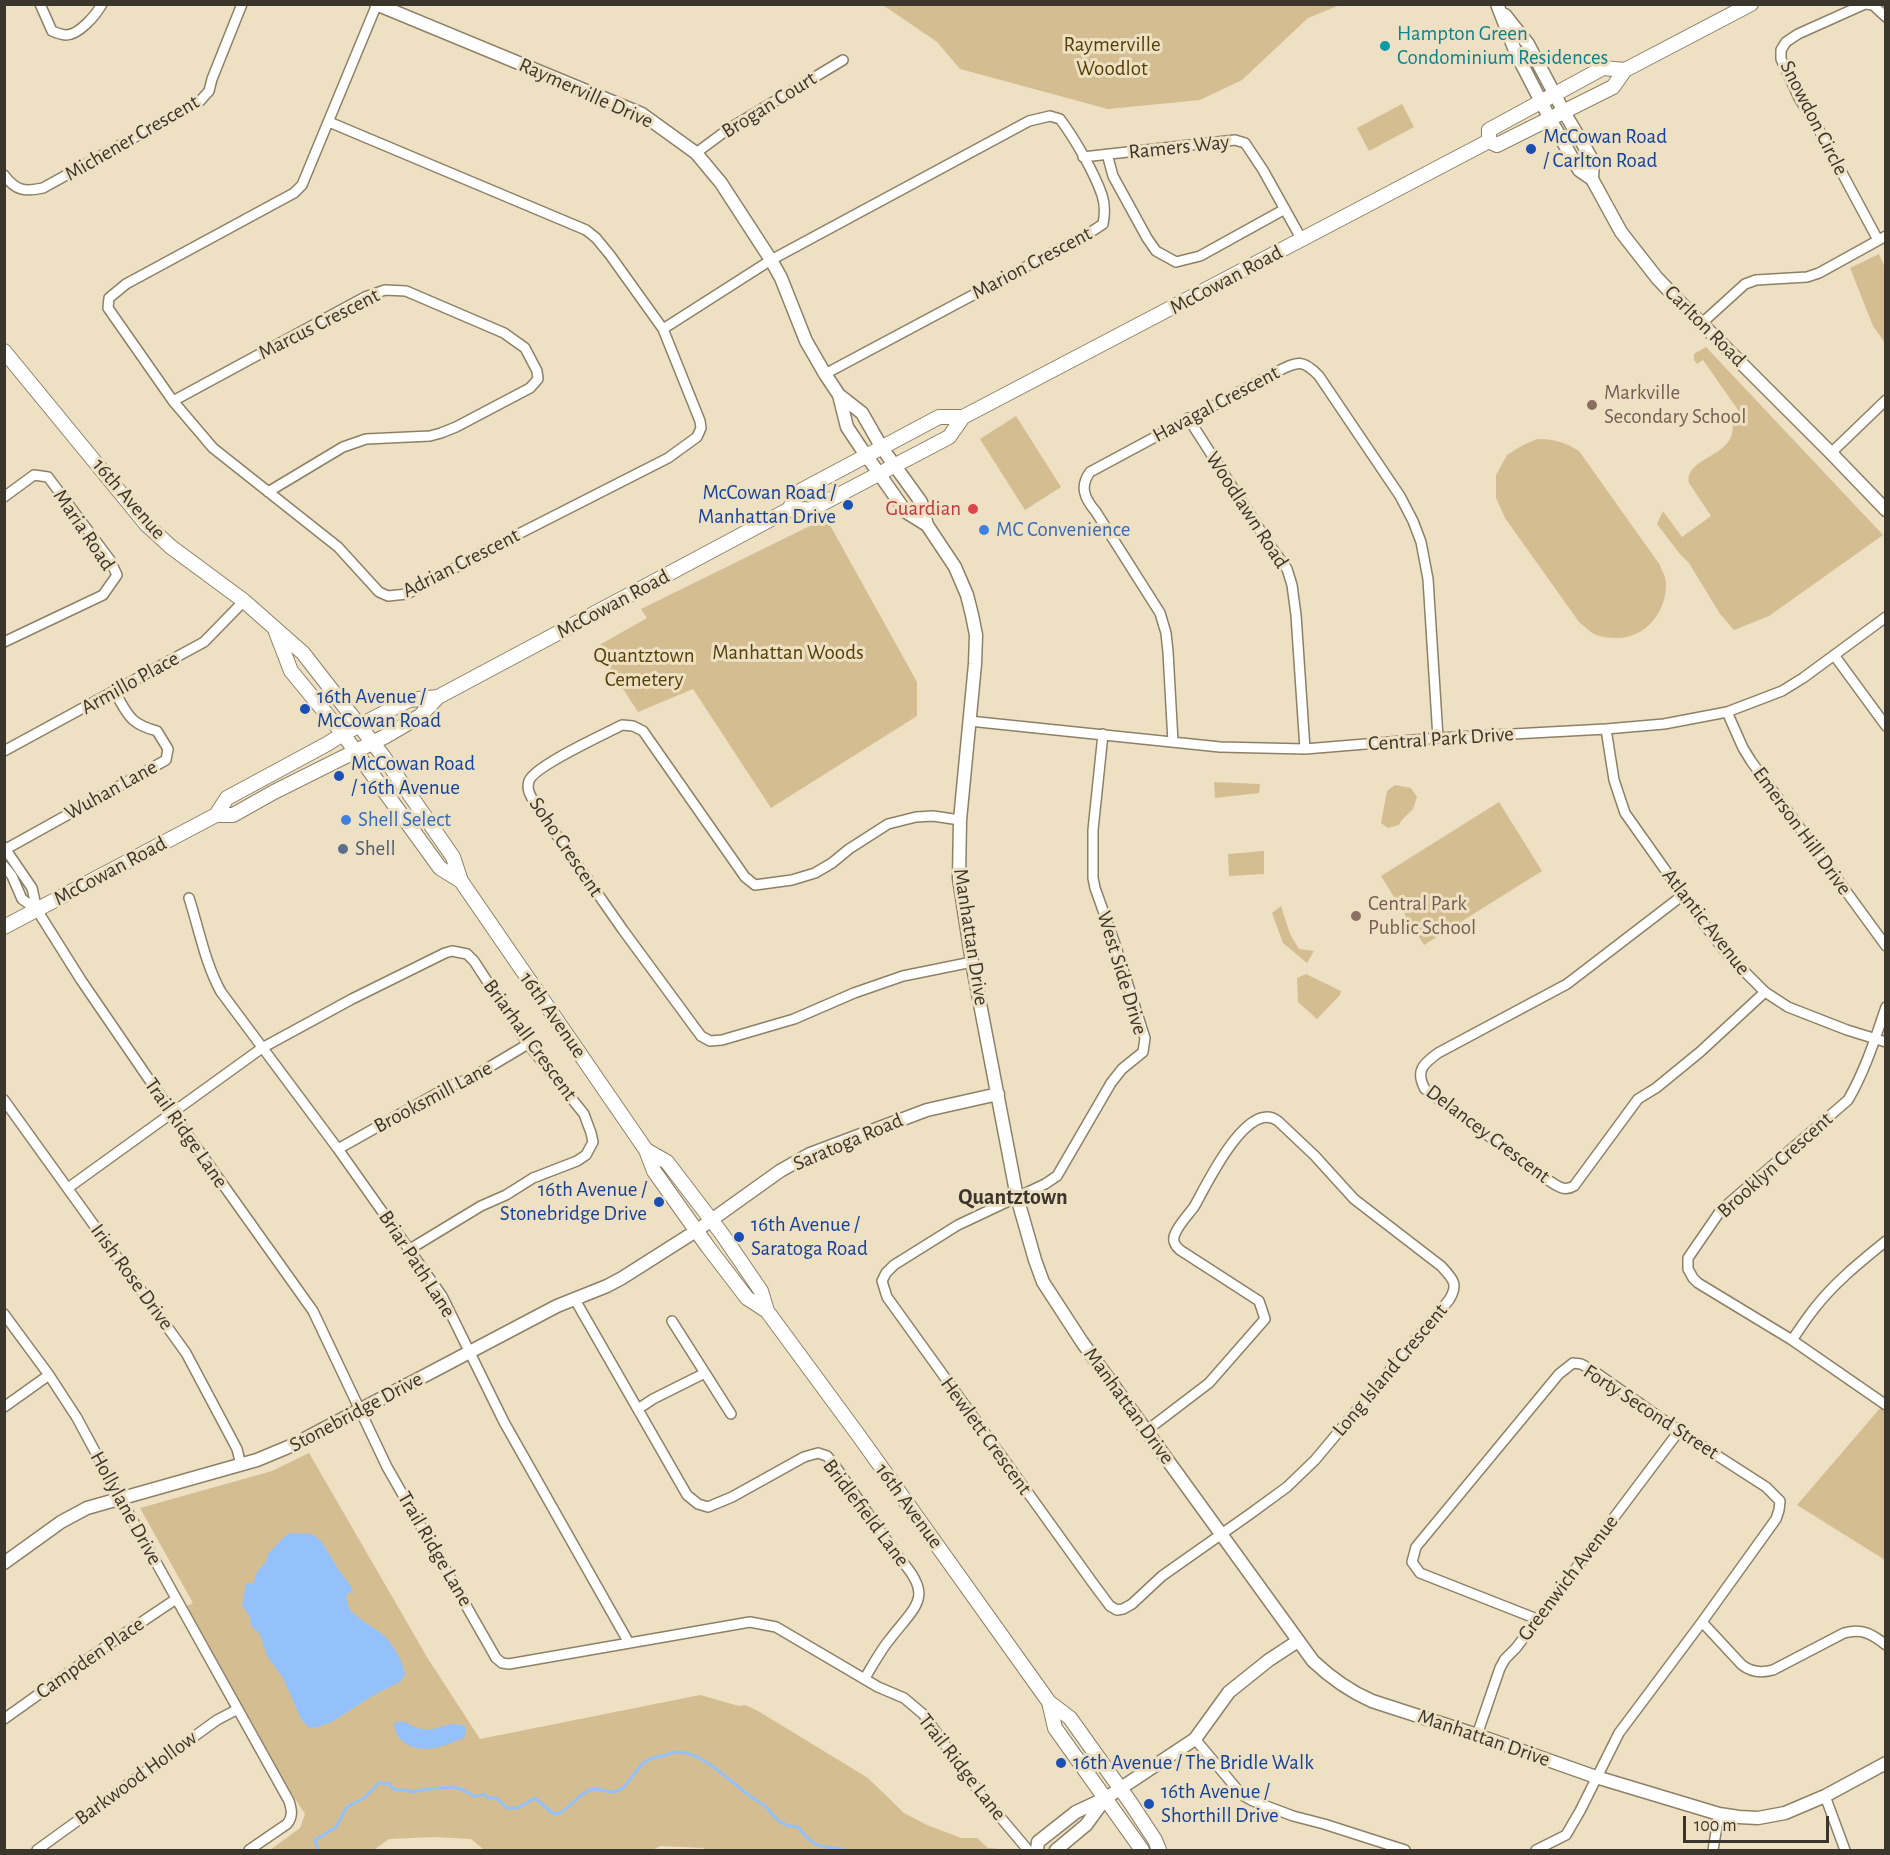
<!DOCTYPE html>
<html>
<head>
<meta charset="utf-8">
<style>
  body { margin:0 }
  #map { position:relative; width:1890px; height:1855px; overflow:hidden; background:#eee0c3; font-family:"Alegreya Sans",sans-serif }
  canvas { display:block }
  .frame { position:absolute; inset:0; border:6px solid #3b362b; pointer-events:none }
  .scale { position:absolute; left:1683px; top:1816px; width:146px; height:27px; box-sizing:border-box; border:3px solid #3b362b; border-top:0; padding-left:8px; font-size:18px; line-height:21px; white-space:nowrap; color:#3b362b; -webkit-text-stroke:4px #eee0c3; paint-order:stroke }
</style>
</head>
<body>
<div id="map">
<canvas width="1890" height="1855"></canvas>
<div class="frame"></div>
<div class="scale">100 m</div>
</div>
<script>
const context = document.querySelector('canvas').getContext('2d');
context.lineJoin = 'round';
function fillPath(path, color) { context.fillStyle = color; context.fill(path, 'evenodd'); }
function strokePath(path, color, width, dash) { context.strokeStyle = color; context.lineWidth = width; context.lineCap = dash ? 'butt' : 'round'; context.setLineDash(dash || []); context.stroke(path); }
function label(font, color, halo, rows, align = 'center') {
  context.font = font + ' "Alegreya Sans",sans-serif'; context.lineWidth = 6; context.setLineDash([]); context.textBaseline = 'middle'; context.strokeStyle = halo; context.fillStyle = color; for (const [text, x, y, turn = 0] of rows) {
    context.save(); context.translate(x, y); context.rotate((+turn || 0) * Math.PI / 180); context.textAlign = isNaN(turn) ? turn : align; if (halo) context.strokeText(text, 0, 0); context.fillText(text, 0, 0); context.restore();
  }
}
const green = new Path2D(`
  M883,5H1340L1308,18L1242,80L1200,100L1108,109L960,69L937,42Z
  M1402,104L1414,127L1369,151L1357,128Z
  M1879,254L1885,268V343L1873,326L1850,268Z
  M1706,347L1883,535L1769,616L1734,630L1720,614L1689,563L1679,553L1657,524L1663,511L1682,537L1711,516L1689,483C1684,455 1743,457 1731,419L1736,416L1738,410L1703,360L1697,364L1694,360V354Z
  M1016,416L1061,487L1025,510L980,439Z
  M1537,439C1554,439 1565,442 1579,451L1660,565C1662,571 1666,577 1666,583C1667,611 1646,638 1617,638C1610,638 1601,637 1594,634C1589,631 1584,626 1579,622L1505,518L1496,498V475L1507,455L1523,445Z
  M826,518L917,682V716L771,808L693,689L638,712L596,647L647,618L641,609Z
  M1214,782L1260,784L1259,793L1215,798Z
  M1395,785L1411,788L1417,797L1413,809L1401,821L1399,825L1388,828L1381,823L1387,791Z
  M1499,802L1542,871L1424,945L1381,876Z
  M1264,851V874L1229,876L1228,854Z
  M1281,906L1290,934L1299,949L1314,951L1307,963L1283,943L1272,913Z
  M1306,974L1341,991L1340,995L1317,1019L1298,1002L1297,978Z
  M1881,1407L1886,1410L1885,1560L1797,1505Z
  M309,1453L427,1657L480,1739L700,1695L739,1706L745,1705L758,1711L868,1778L904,1813L927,1825L961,1838H977L988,1848L1009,1850H707L703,1848L661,1846L652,1850H484L471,1839L435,1837L389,1839L374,1850H270L300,1828L305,1814L292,1794L187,1606L193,1603L140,1508L272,1471Z`);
const water = new Path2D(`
  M290,1533L312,1534L322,1542L338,1569L351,1586L353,1593L349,1592L346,1597C348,1602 348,1608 351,1611C359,1619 373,1627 382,1634C393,1643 403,1661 405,1675L400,1682L374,1695L330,1723L317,1727H308L301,1719L283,1678L267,1656L260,1634L251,1626L250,1617L242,1605L246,1583L253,1584L257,1572L266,1562L268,1554L284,1537Z
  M399,1721C407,1721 413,1728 422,1729C439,1732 445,1720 465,1726L466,1731L464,1738C445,1745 424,1756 405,1743C398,1738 395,1732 394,1724Z`);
const stream = new Path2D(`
  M318,1850L315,1840L336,1827L347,1807L364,1798L380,1782L384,1784L388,1783L395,1790H407L411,1792C421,1790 448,1786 458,1788C470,1791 471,1800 484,1794L488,1798H496L507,1808H518L535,1798L551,1812L557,1814C570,1809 577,1795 590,1790C601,1786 610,1797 621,1789C631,1782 635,1769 645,1762C650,1758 657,1757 662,1756C667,1755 671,1753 676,1752C701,1750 730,1782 750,1796C754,1799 760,1802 765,1806C776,1818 780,1826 798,1827C817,1851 820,1845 845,1850`);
const minor = new Path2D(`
  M40,4L52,31C57,33 62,35 66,35C79,35 96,15 102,4
  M1865,4L1798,34L1786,42L1781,50V59L1799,98L1819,130L1878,240
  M1866,4L1873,5L1886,17
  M329,122L586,230L596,238L610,255L663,329L700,421L701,428L697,437L668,458L491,548L407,594L388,596L379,592L338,547L213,448L173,401L108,308L109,298L126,284L294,193L302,185L377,4
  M696,153L727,130L843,60
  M1107,154L1113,176L1147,238L1156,251L1176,262L1200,256L1285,209
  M1083,157L1235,140L1245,143L1263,170L1302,240
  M4,175C16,191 25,192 43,188L200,101L209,91L212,79L242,4
  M1702,323L1745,284L1756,280L1807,277L1819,273L1886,236
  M663,329L771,260L1029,121L1050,116L1060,119C1075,139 1094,172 1102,195C1105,204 1105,214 1103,224L1091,232L825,374
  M173,401L365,297L385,290L406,291L504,333L525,348L537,371L538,379L530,388L456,427L441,433L430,436L366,439L343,447L268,492
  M1188,418L1269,544L1287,569L1292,585L1296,615L1305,749
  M1831,453L1886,400
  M4,497L34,475L48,477L110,560L117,575L103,595L4,642
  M1834,655L1886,726
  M1727,712L1743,748L1751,761L1886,946
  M969,721L1220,747L1305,749L1438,738L1606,729L1664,724L1727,712L1782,691L1803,678L1886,617
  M1606,729L1614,780L1625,813L1700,919L1728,955L1765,992L1788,1007L1847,1030L1886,1042
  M1103,734L1093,830V878L1095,888L1115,944L1145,1038L1143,1052L1122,1069L1111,1083L1057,1176L1045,1184L958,1225L894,1265L886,1273L882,1281L887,1297L1095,1586L1110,1606L1117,1610L1123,1609L1132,1604L1162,1576L1250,1514L1287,1487L1315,1460L1449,1300C1459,1284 1453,1279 1441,1266L1354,1199L1315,1156L1278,1121C1247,1098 1206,1186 1194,1207C1188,1215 1179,1224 1175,1234C1172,1240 1175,1246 1180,1250L1259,1301L1265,1319L1209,1383L1146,1431
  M1173,742L1168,652L1166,633L1160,613L1096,512C1085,499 1079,487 1090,472L1276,372C1297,362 1302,358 1319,376L1400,496L1413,521L1421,542L1428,579L1438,738
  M4,751L204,642L244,601
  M960,820L933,816L916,817L888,824L849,849L832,863L815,873L792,880L755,885L745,877L643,731L633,726L622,725C605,734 534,766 529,781C526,790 531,796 535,804L623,930L701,1036L710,1041L722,1040L794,1019L854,993L903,976L972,962
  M4,847L32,888L37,910
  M6,849L166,760L168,749L157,731C129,724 128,714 114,691
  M4,866L12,876L22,899L37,910L81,980L172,1113L313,1311L387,1467L496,1658L502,1663L509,1664L750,1622L776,1627L878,1687L904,1698L923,1714L979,1792L1028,1850
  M1683,895L1567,984L1438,1053C1423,1064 1415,1071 1425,1089L1548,1180C1557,1186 1564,1192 1574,1186L1638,1099L1656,1088L1700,1052L1765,992
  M189,898C199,929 205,963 221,992L338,1149L442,1296L504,1422L629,1643
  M1886,1007C1875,1039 1865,1071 1848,1100L1721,1210L1688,1258V1269L1693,1278L1698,1283L1792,1340L1886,1405
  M4,1100L186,1353L237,1449L241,1465
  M338,1149L450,1086L471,1078L528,1044
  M68,1188L262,1048L352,999L445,953L452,951L467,954L474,961L528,1044L584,1114L591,1133L593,1142L586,1155L577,1161L533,1178L506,1195L481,1206L410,1249
  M574,1298L687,1495L698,1504L708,1507L732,1497L804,1457L818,1453L827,1456L833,1463L899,1558C935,1597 916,1605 890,1639C880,1651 873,1665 865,1678
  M4,1314L49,1375L77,1418L113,1485L289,1801C292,1810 293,1817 287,1824L249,1850
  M672,1321L731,1414
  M1792,1340C1799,1330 1806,1319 1814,1309C1834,1283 1860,1262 1886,1241
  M4,1407L49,1375
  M638,1409L653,1399L705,1373
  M1702,1622L1742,1665C1751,1672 1762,1673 1773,1670L1844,1633C1862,1628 1872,1634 1886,1645
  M4,1719L112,1642L176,1599
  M1477,1735L1500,1668L1505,1659L1516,1648L1679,1431
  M1195,1739L1242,1795L1253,1801L1293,1816L1324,1824L1405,1850
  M1825,1796L1845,1850
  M37,1850L217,1720L238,1709
  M1536,1850L1566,1835L1580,1811L1619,1733L1702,1622L1776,1519L1779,1510L1780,1501L1766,1487L1679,1431L1592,1370L1581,1364L1573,1363L1559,1374L1416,1547L1412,1562L1420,1573L1537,1619
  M1713,1850L1719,1814`);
const tertiary = new Path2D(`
  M376,4L642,114L696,153L721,183L771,260L781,278L806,341L825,374L839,395L862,413L882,448L921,502L927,525L955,567L967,595L972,615L976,635L975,664L960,820L959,878L972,962L1017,1197L1035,1260L1043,1282L1082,1342L1313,1661C1331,1678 1349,1691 1372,1701L1477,1735L1596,1777L1719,1814L1739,1817L1758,1818L1785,1813L1825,1796L1886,1763
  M1497,4L1516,53L1550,119L1579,170L1592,179L1621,232L1657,278L1675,297L1831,453L1886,510
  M1505,15L1528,44L1564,112L1593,161L1592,179
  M839,395L847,427L861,448L906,512L927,525
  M4,1563L61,1522L87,1508L257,1460L293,1445L557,1306L607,1286L622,1278L696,1231L780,1171L810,1154L927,1110L998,1094
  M1037,1850L1038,1842L1076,1812L1106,1798L1195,1739L1229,1692L1269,1660L1298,1641
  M1056,1850L1086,1825L1105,1799`);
const secondary = new Path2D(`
  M1489,141L1497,145L1613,87L1625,70L1751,4
  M1489,141V130L1603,68L1625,70
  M4,351L146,524L171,547L244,601L303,653L383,756L453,857L461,881L646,1150L654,1171L708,1247L747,1298L767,1311L859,1436L1049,1702L1070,1718L1130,1802L1155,1840L1159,1850
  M788,510L802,490L939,417H963
  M276,632L291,671L343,734L440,868L461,881
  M216,815H233L274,792L386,736L420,716L438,697L788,510L812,509L949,437L963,417L1489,141
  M4,927L216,815L227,798L327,744L343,734L409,700L438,697
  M646,1150L667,1162L722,1234L761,1291L767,1311
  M1049,1702L1055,1728L1142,1850`);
const markers = [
  [1385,46,6,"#0f9aa8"],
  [1531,149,6,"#1a4fb4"],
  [1592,405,6,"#8d6e63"],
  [848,505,6,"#1a4fb4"],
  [973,509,6,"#e0444e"],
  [984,530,6,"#3f7fe0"],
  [305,709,6,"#1a4fb4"],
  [339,776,6,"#1a4fb4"],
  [346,820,6,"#3f7fe0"],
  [343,849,6,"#5c6f8a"],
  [1356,916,6,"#8d6e63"],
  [659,1202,6,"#1a4fb4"],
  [739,1237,6,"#1a4fb4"],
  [1061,1763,6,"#1a4fb4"],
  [1149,1804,6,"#1a4fb4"]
];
const cultureNames = [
  ["Hampton Green",1397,34],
  ["Condominium Residences",1397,58]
];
const parkNames = [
  ["Raymerville",1112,45],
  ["Woodlot",1112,69],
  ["Manhattan Woods",788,653],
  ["Quantztown",644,656],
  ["Cemetery",644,680]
];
const streetNames = [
  ["Raymerville Drive",586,93,24],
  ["Brogan Court",769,105,-32],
  ["Snowdon Circle",1814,118,63],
  ["Michener Crescent",132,138,-30],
  ["Ramers Way",1179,147,-6],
  ["Marion Crescent",1032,263,-28],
  ["McCowan Road",1226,280,-28],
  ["Marcus Crescent",319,324,-27],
  ["Carlton Road",1705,326,45],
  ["Havagal Crescent",1216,404,-28],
  ["16th Avenue",129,499,49],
  ["Woodlawn Road",1247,510,57],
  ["Maria Road",84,530,56],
  ["Adrian Crescent",461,563,-27],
  ["McCowan Road",613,604,-28],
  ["Armillo Place",130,683,-29],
  ["Central Park Drive",1441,739,-4],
  ["Wuhan Lane",111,790,-29],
  ["Emerson Hill Drive",1802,831,54],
  ["Soho Crescent",566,847,56],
  ["McCowan Road",110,871,-28],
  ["Atlantic Avenue",1706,922,52],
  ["Manhattan Drive",971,937,81],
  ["West Side Drive",1122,973,73],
  ["16th Avenue",553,1015,55],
  ["Briarhall Crescent",530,1040,54],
  ["Brooksmill Lane",433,1097,-28],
  ["Trail Ridge Lane",186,1133,55],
  ["Delancey Crescent",1488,1134,37],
  ["Saratoga Road",848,1142,-23],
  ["Brooklyn Crescent",1775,1165,-42],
  ["Briar Path Lane",417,1264,57],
  ["Irish Rose Drive",132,1277,54],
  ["Long Island Crescent",1390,1370,-50],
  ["Manhattan Drive",1129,1406,54],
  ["Stonebridge Drive",356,1412,-28],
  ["Forty Second Street",1651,1412,33],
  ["Hewlett Crescent",986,1436,54],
  ["16th Avenue",909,1506,54],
  ["Hollylane Drive",126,1508,61],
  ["Bridlefield Lane",866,1513,53],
  ["Trail Ridge Lane",435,1549,60],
  ["Greenwich Avenue",1568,1578,-53],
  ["Campden Place",90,1658,-35],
  ["Manhattan Drive",1484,1738,19],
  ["Trail Ridge Lane",962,1767,52],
  ["Barkwood Hollow",136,1778,-36]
];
const transitNames = [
  ["McCowan Road",1543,137],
  ["/ Carlton Road",1543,161],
  ["McCowan Road /",836,493,"right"],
  ["Manhattan Drive",836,517,"right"],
  ["16th Avenue /",317,697],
  ["McCowan Road",317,721],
  ["McCowan Road",351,764],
  ["/ 16th Avenue",351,788],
  ["16th Avenue /",647,1190,"right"],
  ["Stonebridge Drive",647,1214,"right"],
  ["16th Avenue /",751,1225],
  ["Saratoga Road",751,1249],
  ["16th Avenue / The Bridle Walk",1073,1763],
  ["16th Avenue /",1161,1792],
  ["Shorthill Drive",1161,1816]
];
const educationNames = [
  ["Markville",1604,393],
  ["Secondary School",1604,417],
  ["Central Park",1368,904],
  ["Public School",1368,928]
];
const healthNames = [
  ["Guardian",961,509]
];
const shopNames = [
  ["MC Convenience",996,530],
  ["Shell Select",358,820]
];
const serviceNames = [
  ["Shell",355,849]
];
const neighbourhoodNames = [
  ["Quantztown",1013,1197]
];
fillPath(green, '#d4be91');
fillPath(water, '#95c1fa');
strokePath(stream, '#95c1fa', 3);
strokePath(minor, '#8d8066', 12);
strokePath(tertiary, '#8d8066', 15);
strokePath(secondary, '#8d8066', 16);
strokePath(minor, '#fff', 9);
strokePath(tertiary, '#fff', 12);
strokePath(secondary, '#fff', 14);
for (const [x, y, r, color] of markers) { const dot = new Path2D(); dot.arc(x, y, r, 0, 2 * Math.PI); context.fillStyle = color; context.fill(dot); strokePath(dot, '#eee0c3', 2); }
label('21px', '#0d838f', '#eee0c3', cultureNames, 'left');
label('21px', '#553f06', '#eee0c3', parkNames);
label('21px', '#3b362b', '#eee0c3', streetNames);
label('21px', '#164399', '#eee0c3', transitNames, 'left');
label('21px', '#785e54', '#eee0c3', educationNames, 'left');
label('21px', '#be3a42', '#eee0c3', healthNames, 'right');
label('21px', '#366cbe', '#eee0c3', shopNames, 'left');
label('21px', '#4e5e75', '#eee0c3', serviceNames, 'left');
label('bold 22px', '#3b362b', '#eee0c3', neighbourhoodNames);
</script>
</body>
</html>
